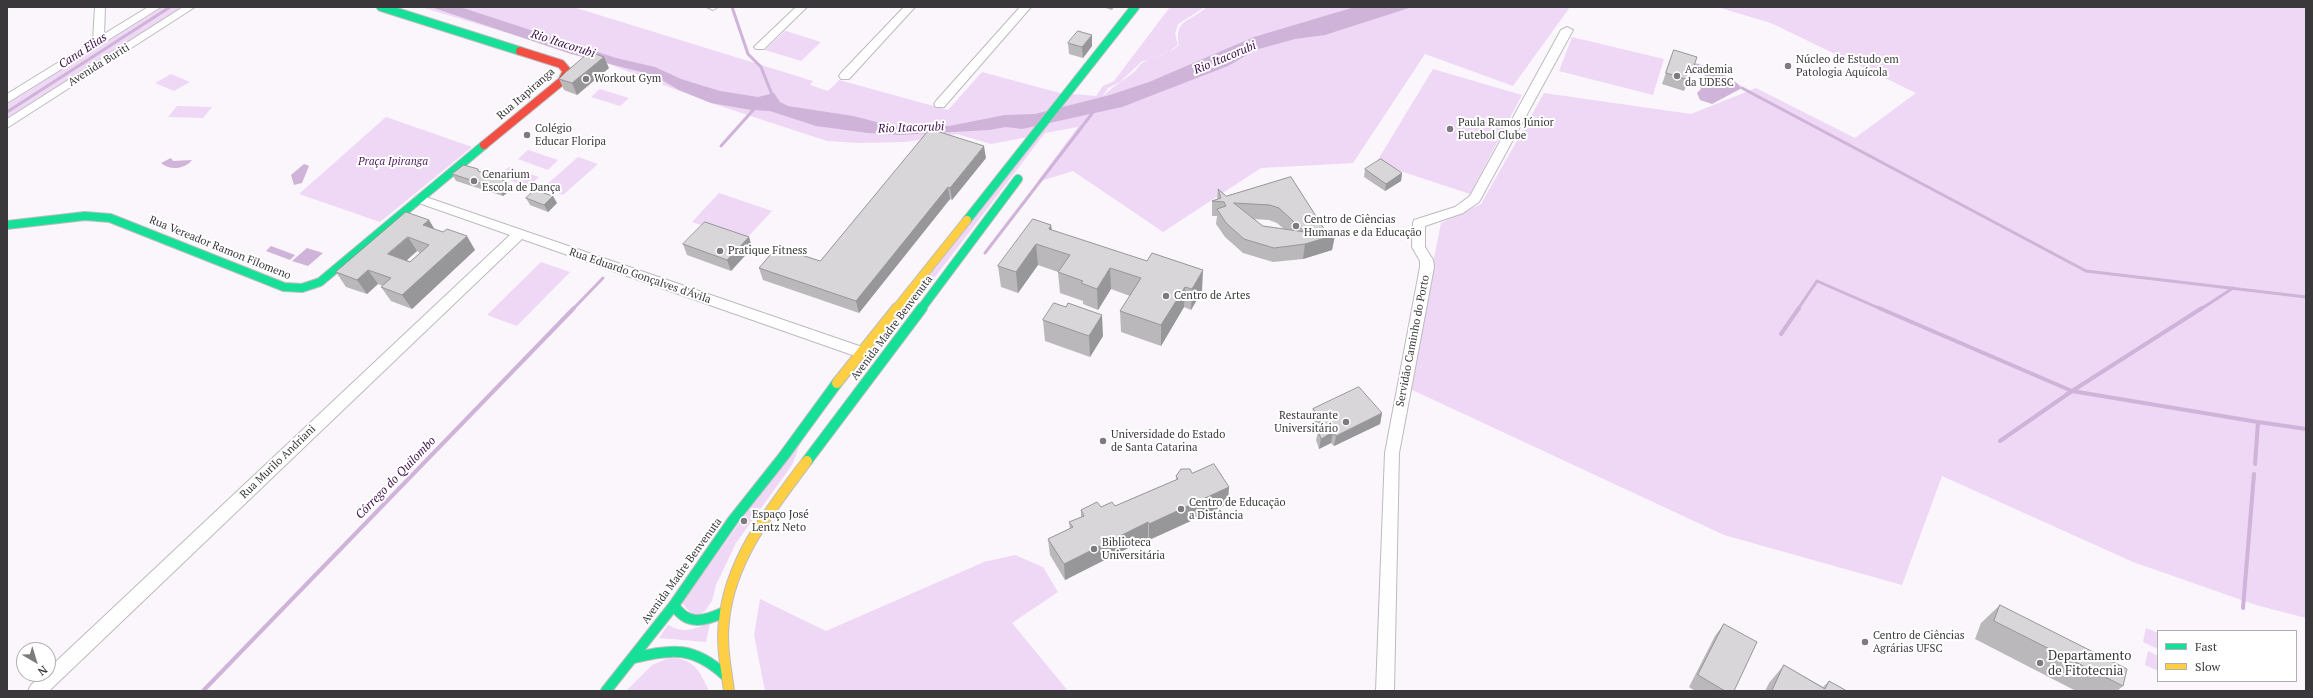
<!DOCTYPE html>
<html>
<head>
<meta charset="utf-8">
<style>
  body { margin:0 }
  #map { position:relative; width:2313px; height:698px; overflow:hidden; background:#faf6fb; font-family:"PT Serif",serif }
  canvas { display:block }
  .frame { position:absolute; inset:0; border:8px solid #3b383b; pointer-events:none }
  .legend { position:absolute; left:2157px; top:630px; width:140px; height:52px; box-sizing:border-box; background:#fff; border:1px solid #b1afb1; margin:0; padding:5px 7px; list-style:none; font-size:12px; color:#3b383b }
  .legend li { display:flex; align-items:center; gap:8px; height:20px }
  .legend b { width:20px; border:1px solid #b1afb1 }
  .north { position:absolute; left:16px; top:642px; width:40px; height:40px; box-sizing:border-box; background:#fff; border:1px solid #b1afb1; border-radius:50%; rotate:142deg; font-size:11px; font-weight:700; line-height:16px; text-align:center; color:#3b383b }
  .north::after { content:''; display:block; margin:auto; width:14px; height:18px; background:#7e7a7e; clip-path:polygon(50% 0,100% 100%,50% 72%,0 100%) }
</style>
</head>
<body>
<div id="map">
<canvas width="2313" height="698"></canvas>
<div class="frame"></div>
<ul class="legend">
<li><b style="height:5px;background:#16e098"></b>Fast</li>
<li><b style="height:5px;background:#ffcf43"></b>Slow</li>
</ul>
<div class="north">N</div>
</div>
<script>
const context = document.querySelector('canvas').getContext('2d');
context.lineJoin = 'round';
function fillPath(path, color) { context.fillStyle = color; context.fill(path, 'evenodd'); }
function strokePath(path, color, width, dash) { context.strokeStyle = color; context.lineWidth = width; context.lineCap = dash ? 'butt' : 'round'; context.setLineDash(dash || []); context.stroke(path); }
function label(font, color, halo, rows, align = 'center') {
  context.font = font + ' "PT Serif",serif'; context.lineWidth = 4; context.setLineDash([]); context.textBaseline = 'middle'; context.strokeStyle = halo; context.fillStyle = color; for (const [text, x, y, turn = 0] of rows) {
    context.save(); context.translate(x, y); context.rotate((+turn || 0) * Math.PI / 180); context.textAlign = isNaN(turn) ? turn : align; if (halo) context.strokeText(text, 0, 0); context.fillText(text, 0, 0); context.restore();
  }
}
const green = new Path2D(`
  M163,7H183L7,118V104Z
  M421,7H573L813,81L810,85L828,91L839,80L948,110L982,72L1060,93L1096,96L1103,86L1114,81L1170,7H1205L1178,24L1175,34L1178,45L1169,52L1141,62L1120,82L1108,88L1102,97C1112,87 1123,81 1134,72C1137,70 1139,65 1142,63C1154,55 1166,57 1179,45C1173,19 1191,22 1207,7H1570L1513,86L1425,54L1353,163L1261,168L1163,232L1073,171L1037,182L1078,127L1045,133L896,328L892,323L1039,135L991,144L957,134L905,142L858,143L827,141L711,103L601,61Z
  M1717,7H2306V618L2256,605L2133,562L1942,476L1902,585L1724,535L1408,388L1441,223L1481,204L1544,93L1691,114L1756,88L1855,138L1916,93L1771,23Z
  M785,31H786L821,42L801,61L765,50Z
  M1572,37L1664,59L1653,95L1559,71Z
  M1433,69L1522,95L1470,194L1376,163Z
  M171,74L190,82L174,91L155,83Z
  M600,89L629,98L620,106L591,97Z
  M177,106L212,107L203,118L168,117Z
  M386,117L472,147L380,222L299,194Z
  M528,150L558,160L548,170L518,159Z
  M578,157L598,164L563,195L543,188Z
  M509,167L539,177L528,187L498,176Z
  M719,193L772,211L745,240L692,222Z
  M541,262L570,272L517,326L487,315Z
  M805,431L792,465L736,543L716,585L712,601L705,611L694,617L682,603Z
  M1015,555L1043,567L1058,592L1012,623L1068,691H765L754,635L760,599L826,631L984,562Z
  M710,623L706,642L659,638L668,625C684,634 694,629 710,623Z
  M2146,628L2158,633V649L2143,642Z
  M2148,651L2158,656V671L2145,665Z
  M671,657C696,661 699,670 709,691H626L652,665Z`);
const water = new Path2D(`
  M431,7H460L616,58L655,67L681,79L720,91L758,97L774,93L780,102L788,106L853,116L896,127L915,123L949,126L1005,115L1035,114L1110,95L1149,82L1254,37L1355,7H1412L1325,35L1295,39L1255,50L1228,66L1122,107L1022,129L1006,127L989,130L899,135L868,133L816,126L770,111L751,110L711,103L679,90L653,75L571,54Z
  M1693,63C1705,64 1734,78 1742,88L1712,104L1700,100L1697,93L1701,89L1699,84L1706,81L1704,73L1696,69Z
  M171,158L173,161L192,160C185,169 170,171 161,163Z
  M304,164L309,166L302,183L294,185L291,175Z
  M271,246L295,255L290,260L266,251Z
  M307,248L323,253L308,266L292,261Z`);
const streamFar1 = new Path2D(`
  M732,7L748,54L761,67L773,97
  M1742,88L2086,271L2306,297
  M7,112L170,7
  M721,146L755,108
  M985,253L1094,111
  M573,309L603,278
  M1798,309L1817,281L1881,309
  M2201,309L2233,288`);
const stream = new Path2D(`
  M1879,308L2072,391L2202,308
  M1781,334L1799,308
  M2000,441L2072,391L2258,422
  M2255,464L2258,422L2306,429
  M2243,608L2254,474
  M203,691L574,308`);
const street = new Path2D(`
  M95,7H105L104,34L148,7H161L7,103V94L93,41Z
  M183,7H195L7,128V119Z
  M707,7H718L713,10Z
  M796,7H807L764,49H756L754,47L756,45Z
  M904,7H915L849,79H841L839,76L841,73Z
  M1020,7H1031L944,107H936L934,104L936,101Z
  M1567,27L1573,30L1479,202L1463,213L1425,226V247L1433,260L1434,267L1399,453L1394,691H1376L1385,453L1420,267V261L1412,247L1413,223L1414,220L1455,207L1470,196L1561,30Z
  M420,195L865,348L867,352L865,356H855L522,239L49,691H28L31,685L43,674H48V669L510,235L416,202L414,199L416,196Z`);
const fastFar1 = new Path2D(`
  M381,7L520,51
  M967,220L1135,7
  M7,225L85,216L110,218L284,287L302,288L320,282L484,145
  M921,309L1018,179`);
const fast = new Path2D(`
  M807,461L922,308
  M674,605C686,625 703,622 722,613
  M634,658C673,648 694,647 725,675
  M606,691L674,605L733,520L783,457L837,383`);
const slowFar1 = new Path2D(`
  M896,309L967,220`);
const slow = new Path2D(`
  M837,383L897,308
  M729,691C726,668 721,645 724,621C730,559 771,509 807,461`);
const jam = new Path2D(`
  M484,145L562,81L567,71L561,64L520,51`);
const wall = new Path2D(`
  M1103,7H1114L1112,10Z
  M1068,43L1092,46L1083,58L1069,54Z
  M1674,50L1689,80L1684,91L1662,84Z
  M609,68L577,95L564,90L559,79Z
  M986,158L952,200L950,199L859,313L763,280L759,268L820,261Z
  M478,169L479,172L508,182L512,189L503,196L456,181L452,174Z
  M1365,169L1402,173L1401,181L1385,191L1364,177Z
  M1291,177L1328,235H1335L1332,250L1303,259L1273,262L1243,253L1225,237L1216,224L1217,216H1212V201L1217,199L1218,189L1226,196ZM1254,219L1269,220L1277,223L1284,229L1263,226Z
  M526,198L557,203L548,212L530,205Z
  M429,220L434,229L475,250L412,309L391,301L381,287L383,286L378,284L367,294L346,287L336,272ZM417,251L420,253L410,262L407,260Z
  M1051,225L1052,230L1202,291L1191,310L1184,307L1161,346L1121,332L1120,311L1130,296L1111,289L1098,310L1083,304V301L1060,293L1058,272L1038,265L1018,293L1001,287L998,266Z
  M749,237L752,248L731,271L687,255L683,244Z
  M1043,320L1103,336L1090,357L1045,341Z
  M1313,409L1382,413L1380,424L1334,446L1331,443L1319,449L1316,440L1319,428L1312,420Z
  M1192,473L1228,504L1149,540L1148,538L1065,580L1050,555L1048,539L1070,529L1069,522L1081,517V510L1101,507L1115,506L1176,480V476Z
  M2000,605L2123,686L2117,691H2076L1975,639L1981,623Z
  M1724,624L1734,691H1695L1689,687L1715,636Z
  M1784,665L1823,687L1829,681L1847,691H1765L1769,683Z`);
const shadedWall = new Path2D(`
  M1092,35V46L1083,58L1082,47Z
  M604,57L609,68L577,95L572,83Z
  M984,146L986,158L952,200L950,188Z
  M1402,173L1401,181L1385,191L1386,184Z
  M508,182L512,189L503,196L499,189Z
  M948,187L950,199L859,313L856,301Z
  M553,196L557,203L548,212L544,205Z
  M429,220L438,235L423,225Z
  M1051,225L1053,246L1049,229Z
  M1335,235L1332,250L1303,259L1305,244Z
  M467,236L475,250L412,309L402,295Z
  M408,237L417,251L398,268L388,254Z
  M749,237L752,248L731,271L727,260Z
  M1036,244L1038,265L1018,293L1016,272Z
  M1110,268L1111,289L1098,310L1097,289Z
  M368,270L378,284L367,294L357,280Z
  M1203,270L1202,291L1191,310L1192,289Z
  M1185,287L1184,307L1161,346V325Z
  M1102,315L1103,336L1090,357L1089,336Z
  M1382,413L1380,424L1334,446L1336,436Z
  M1333,432L1331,443L1319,449L1321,439Z
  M1229,487L1228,504L1149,540V524Z
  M1148,522V538L1065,580L1064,564Z`);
const building = new Path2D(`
  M1078,31L1092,35L1082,47L1068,43Z
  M1674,50L1697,57L1689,80L1666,73Z
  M590,52L604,57L572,83L559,79L566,72Z
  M930,129L984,146L950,188L948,187L856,301L759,268L777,247L820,261Z
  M1381,159L1402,173L1386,184L1365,169Z
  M464,165L478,169V171L508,182L499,189L452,174Z
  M1291,177L1328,235H1335L1305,244L1274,248L1244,239L1226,223L1217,209L1226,206L1224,202L1212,201L1221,198L1218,189L1226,196ZM1234,203L1270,205L1279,208L1305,232L1263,226Z
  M535,190L553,196L544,205L526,198Z
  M406,212L429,220L423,225L443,232L447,229L467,236L402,295L381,287L391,278L368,270L357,280L336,272ZM408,237L429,245L410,262L388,254Z
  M1033,219L1051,225L1049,229L1147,261L1152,253L1203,270L1192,289L1185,287L1161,325L1120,311L1141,278L1110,268L1097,289L1081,283L1083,281L1058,272L1070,255L1036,244L1016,272L998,266Z
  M705,222L749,237L727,260L683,244Z
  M1054,303L1066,307L1068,303L1102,315L1089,336L1043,320Z
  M1359,387L1382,413L1336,436L1333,432L1321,439L1318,430L1322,420L1313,409Z
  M1214,464L1229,487L1149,524L1148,522L1064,564L1048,539L1073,527L1069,522L1084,516L1081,510L1097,502L1101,507L1112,502L1115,506L1178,479L1176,476L1181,469H1190L1192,473Z
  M2000,605L2127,669L2123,686L1994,621Z
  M1724,624L1757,642L1734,691H1725L1698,675Z
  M1784,665L1825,689L1829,681L1847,691H1772Z`);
const markers = [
  [1788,66,4,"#7e7a7e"],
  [1677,76,4,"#7e7a7e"],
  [586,79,4,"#7e7a7e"],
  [1450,129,4,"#7e7a7e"],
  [527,135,4,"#7e7a7e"],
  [474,181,4,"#7e7a7e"],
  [1296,226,4,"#7e7a7e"],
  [720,251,4,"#7e7a7e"],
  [1166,296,4,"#7e7a7e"],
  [1346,422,4,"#7e7a7e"],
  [1103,441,4,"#7e7a7e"],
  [1181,509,4,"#7e7a7e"],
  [744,521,4,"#7e7a7e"],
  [1094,549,4,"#7e7a7e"],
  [1865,642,4,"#7e7a7e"],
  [2040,663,4,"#7e7a7e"]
];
const poiNames = [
  ["Núcleo de Estudo em",1796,60],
  ["Patologia Aquícola",1796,73],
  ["Academia",1685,70],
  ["da UDESC",1685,83],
  ["Workout Gym",594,79],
  ["Paula Ramos Júnior",1458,123],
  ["Futebol Clube",1458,136],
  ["Colégio",535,129],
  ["Educar Floripa",535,142],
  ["Cenarium",482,175],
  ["Escola de Dança",482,188],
  ["Centro de Ciências",1304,220],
  ["Humanas e da Educação",1304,233],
  ["Pratique Fitness",728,251],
  ["Centro de Artes",1174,296],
  ["Restaurante",1338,416,"right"],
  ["Universitário",1338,429,"right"],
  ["Universidade do Estado",1111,435],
  ["de Santa Catarina",1111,448],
  ["Centro de Educação",1189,503],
  ["a Distância",1189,516],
  ["Espaço José",752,515],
  ["Lentz Neto",752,528],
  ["Biblioteca",1102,543],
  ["Universitária",1102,556],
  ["Centro de Ciências",1873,636],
  ["Agrárias UFSC",1873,649]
];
const streetNames = [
  ["Avenida Buriti",99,65,-32],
  ["Rua Itapiranga",526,94,-41],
  ["Rua Vereador Ramon Filomeno",220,248,22],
  ["Rua Eduardo Gonçalves d'Ávila",640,276,19],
  ["Avenida Madre Benvenuta",892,328,-53],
  ["Servidão Caminho do Porto",1413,341,-79],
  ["Rua Murilo Andriani",278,462,-44],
  ["Avenida Madre Benvenuta",682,571,-54]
];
const parkNames = [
  ["Praça Ipiranga",393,162]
];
const waterNames = [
  ["Rio Itacorubi",563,44,18],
  ["Cana Elias",83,51,-33],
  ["Rio Itacorubi",1225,58,-23],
  ["Rio Itacorubi",911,128,-2],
  ["Córrego do Quilombo",396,478,-46]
];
const nearPoinames = [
  ["Departamento",2048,656],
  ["de Fitotecnia",2048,671]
];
fillPath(green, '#eed8f6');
fillPath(water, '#cfb3d9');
strokePath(streamFar1, '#cfb3d9', 3);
strokePath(stream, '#cfb3d9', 4);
strokePath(street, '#bdbbbe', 2);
strokePath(fastFar1, '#bdbbbe', 10);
strokePath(fast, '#bdbbbe', 12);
strokePath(slowFar1, '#bdbbbe', 10);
strokePath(slow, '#bdbbbe', 12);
strokePath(jam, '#bdbbbe', 10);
fillPath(street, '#fefefe');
strokePath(fastFar1, '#16e098', 8);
strokePath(fast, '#16e098', 10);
strokePath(slowFar1, '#ffcf43', 8);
strokePath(slow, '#ffcf43', 10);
strokePath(jam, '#f24e42', 8);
fillPath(wall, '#bab8bb');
fillPath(shadedWall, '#979698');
fillPath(building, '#d8d6d9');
strokePath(building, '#979698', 1);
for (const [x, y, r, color] of markers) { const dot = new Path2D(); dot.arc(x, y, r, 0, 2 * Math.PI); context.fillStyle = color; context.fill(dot); strokePath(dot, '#fff', 1.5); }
label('11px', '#3b383b', '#fff', poiNames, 'left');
label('11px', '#3b383b', '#fff', streetNames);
label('italic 11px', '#522261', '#fff', parkNames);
label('italic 12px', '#3f0e4d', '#fff', waterNames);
label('13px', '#3b383b', '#fff', nearPoinames, 'left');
</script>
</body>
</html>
